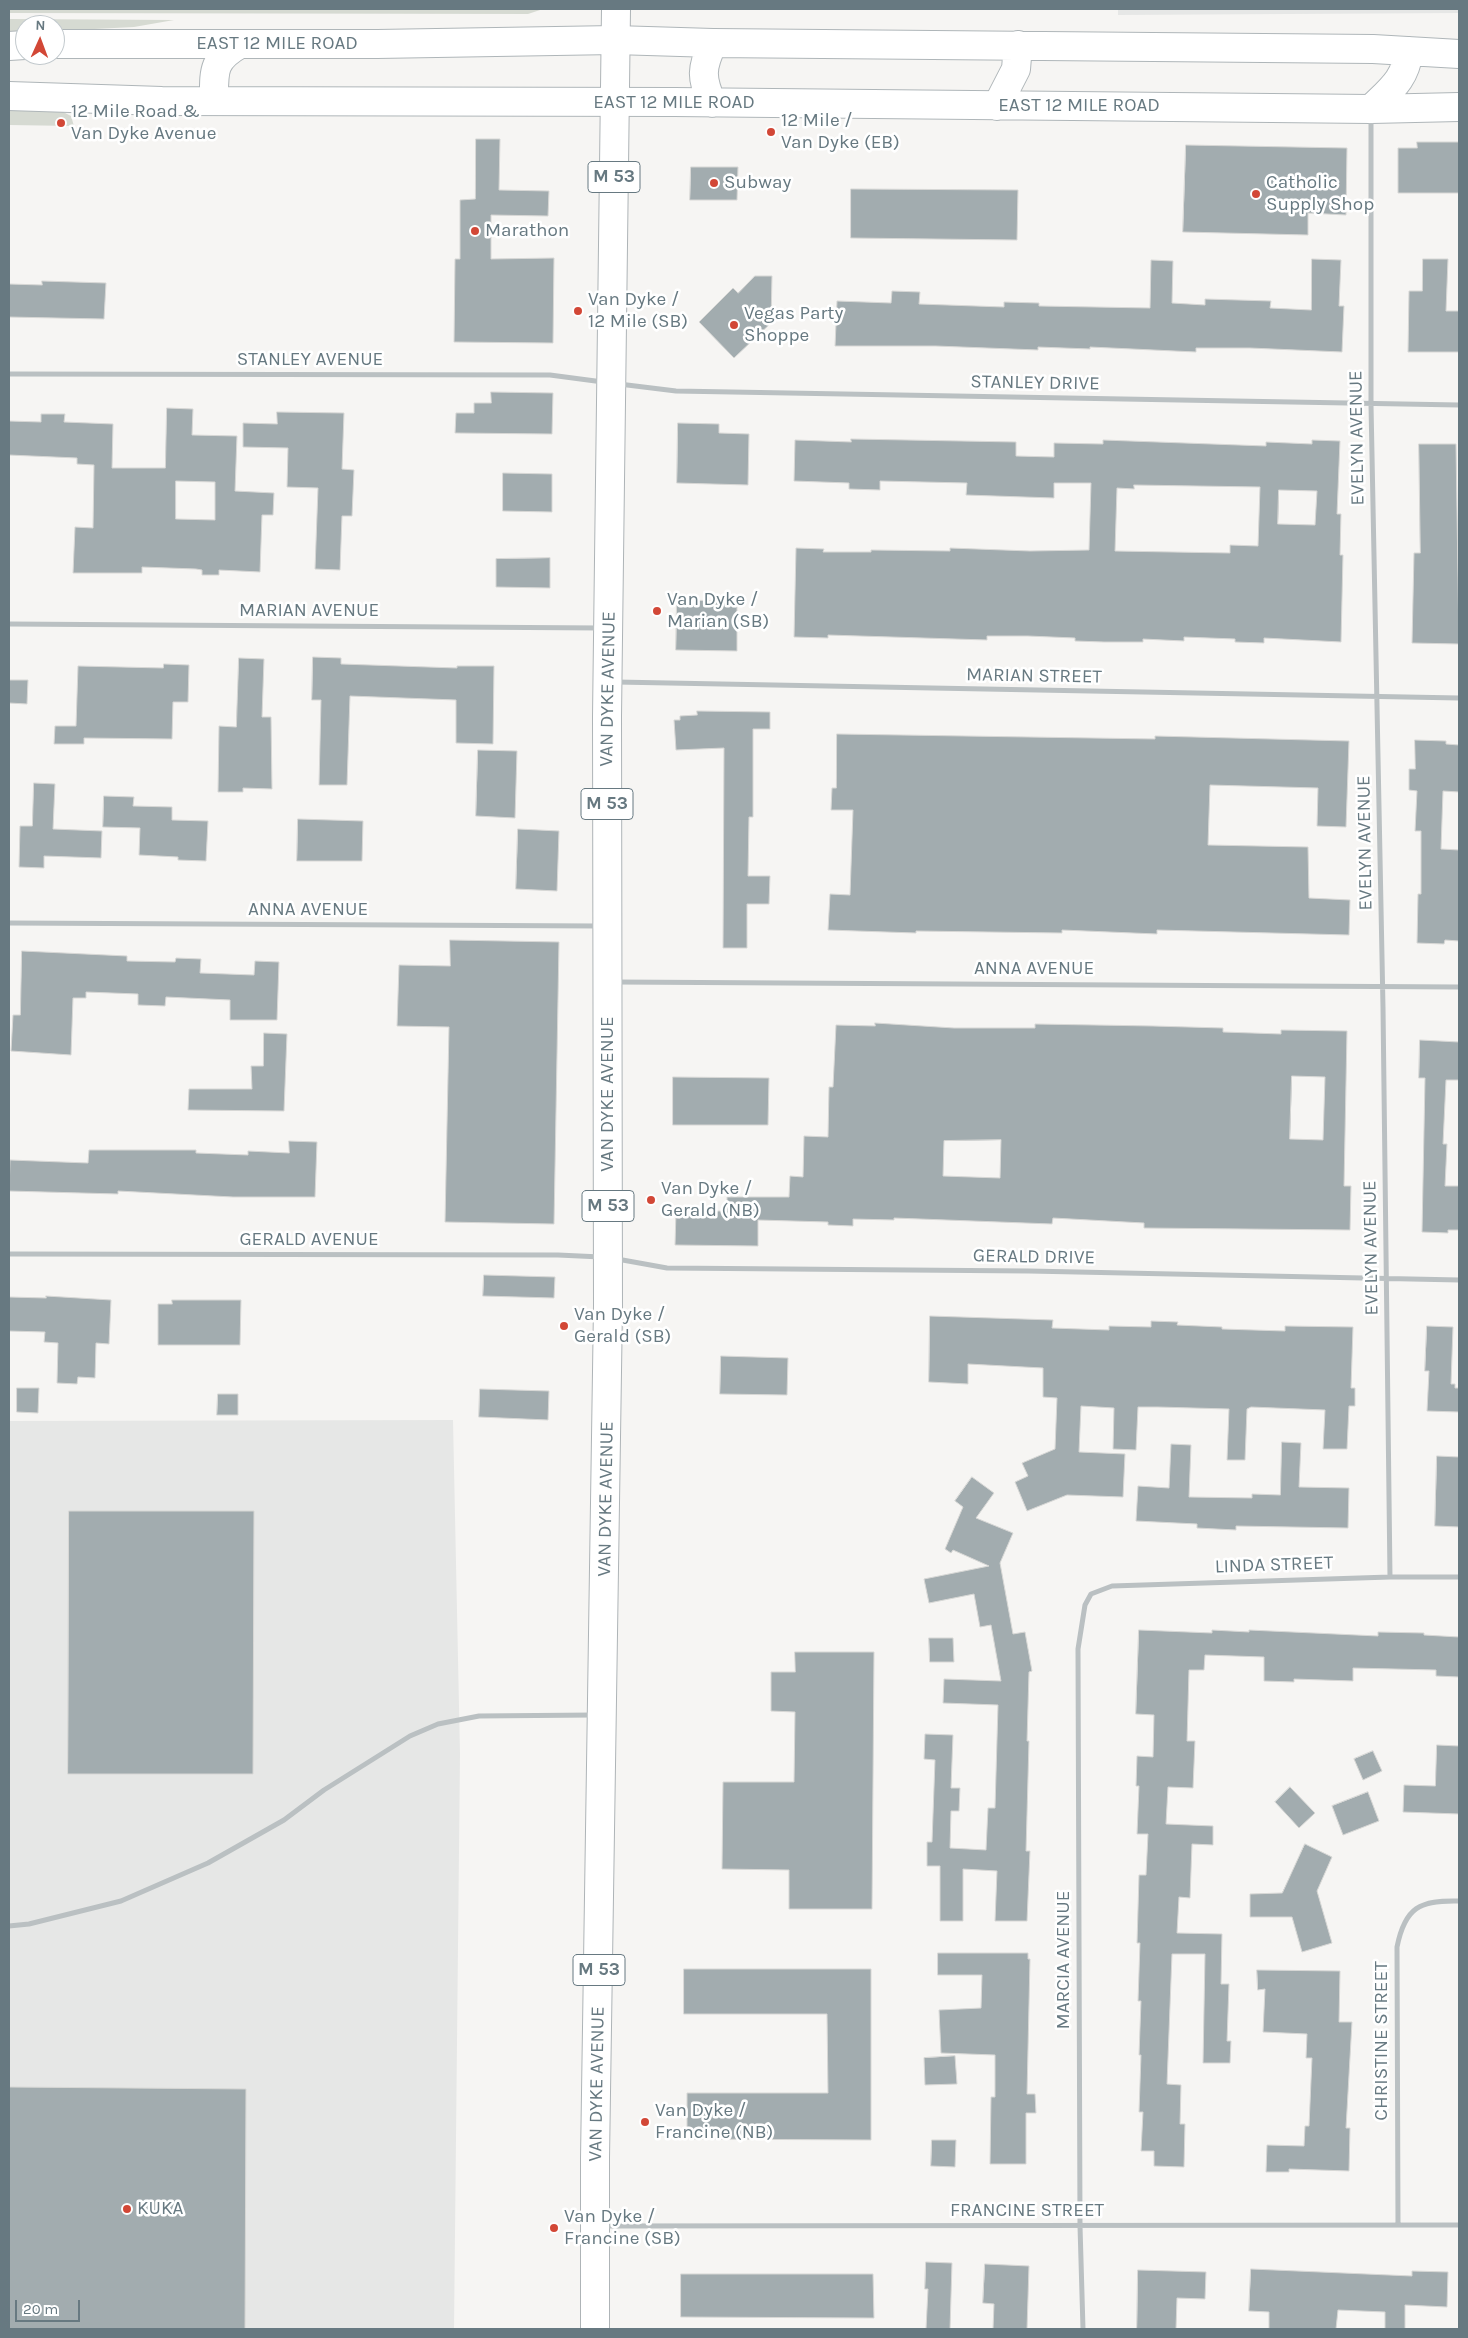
<!DOCTYPE html>
<html>
<head>
<meta charset="utf-8">
<style>
  body { margin:0 }
  #map { position:relative; width:1468px; height:2338px; overflow:hidden; background:#f6f5f3; font-family:Karla,sans-serif }
  canvas { display:block }
  .frame { position:absolute; inset:0; border:10px solid #677981; pointer-events:none }
  .north { position:absolute; left:15px; top:15px; width:50px; height:50px; box-sizing:border-box; background:#fff; border:1px solid #c2c9cd; border-radius:50%; rotate:2deg; font-size:14px; font-weight:700; line-height:20px; text-align:center; color:#677981 }
  .north::after { content:''; display:block; margin:auto; width:18px; height:22px; background:#d24736; clip-path:polygon(50% 0,100% 100%,50% 72%,0 100%) }
  .scale { position:absolute; left:15px; top:2300px; width:65px; height:22px; box-sizing:border-box; border:2px solid #677981; border-top:0; padding-left:6px; font-size:15px; line-height:18px; white-space:nowrap; color:#677981; -webkit-text-stroke:4px #fff; paint-order:stroke }
</style>
</head>
<body>
<div id="map">
<canvas width="1468" height="2338"></canvas>
<div class="frame"></div>
<div class="north">N</div>
<div class="scale">20 m</div>
</div>
<script>
const context = document.querySelector('canvas').getContext('2d');
context.lineJoin = 'round';
function fillPath(path, color) { context.fillStyle = color; context.fill(path, 'evenodd'); }
function strokePath(path, color, width, dash) { context.strokeStyle = color; context.lineWidth = width; context.lineCap = dash ? 'butt' : 'round'; context.setLineDash(dash || []); context.stroke(path); }
function label(font, color, halo, rows, align = 'center') {
  context.font = font + ' Karla,sans-serif'; context.lineWidth = 5; context.setLineDash([]); context.textBaseline = 'middle'; context.strokeStyle = halo; context.fillStyle = color; for (const [text, x, y, turn = 0] of rows) {
    context.save(); context.translate(x, y); context.rotate((+turn || 0) * Math.PI / 180); context.textAlign = isNaN(turn) ? turn : align; if (halo) context.strokeText(text, 0, 0); context.fillText(text, 0, 0); context.restore();
  }
}
const built = new Path2D(`
  M1118,9H1459V13L1118,15Z
  M453,1420L460,1754L454,2329H9V1421Z`);
const green = new Path2D(`
  M9,9H543L528,14L9,13Z
  M9,19L174,20L134,27L55,31V25H25V33L9,34Z
  M9,109L61,111L71,116L74,126L9,125Z`);
const building = new Path2D(`
  M476,139H500L499,190L549,191L548,216L491,215V259L554,258L553,343L454,342L455,259H460V200L475,199Z
  M1417,142H1459V193H1398V148H1417Z
  M1186,145L1347,148L1346,215L1308,213V235L1183,232Z
  M691,167H738L737,200H690Z
  M851,189L1018,190L1017,240L851,238Z
  M1312,259L1341,260L1339,306H1344L1342,352L1250,348H1196V352L1090,347V349L1038,347V350L936,346H835L837,301L891,303L892,291L920,292L919,304L1004,307V302L1039,303V306L1150,308L1151,260L1173,261L1172,303L1205,305V299L1271,301L1270,308L1311,310Z
  M1423,259H1448L1446,311H1459V352H1408L1409,291H1422Z
  M755,276H772L771,323L734,358L699,322L733,288L738,293Z
  M42,281L106,283L104,319L9,317V284L42,285Z
  M491,392L553,393L552,434L455,433L456,413H474V403H491Z
  M167,408L193,409L192,435L237,436L235,491L274,493L273,515H262L260,572L219,570V575H202V570L196,569L142,567V573H73L75,527L93,528L94,465L77,464V458L9,455V421L41,422V414H65L64,422L113,424L112,468H165ZM176,481L215,482V520L176,519Z
  M277,412L344,413L342,469L354,470L352,516H342L340,570L315,569L318,488L287,487L288,448L243,447V423L277,424Z
  M678,423L719,424V433L749,434L748,485L677,483Z
  M851,439L1016,442V456L1054,457V443L1103,444V440L1266,446V442L1312,444V440L1340,441L1337,514H1341L1340,555H1343L1341,642L1264,638V643L1235,642V639L1184,637V641L1143,639V642H1104L1075,641V638L1028,636H987V640L828,635V638L794,637L796,548L824,549L823,552H871V550L950,551V548L1030,551L1089,550L1091,483H1054V498L966,495L967,483L880,481V490L849,489V483L794,481L795,440L851,442ZM1134,485L1260,487L1258,546L1230,545V553L1115,551L1117,488L1134,489ZM1279,490L1317,491L1315,525L1278,524Z
  M1419,444H1456L1459,644L1412,643L1414,553H1420Z
  M503,473L552,474V512L503,511Z
  M550,558V588L496,587V559Z
  M677,600L737,601V651L676,650Z
  M313,657L341,658V664L457,668V666H494L493,744L456,743V700L350,696L347,785H319L321,700H312Z
  M239,658L264,659L262,717H271L272,789L243,788V792H218L219,726L236,727Z
  M164,664L189,665L188,702H173L172,739L84,738V744H54L55,726H76L78,666L163,668Z
  M9,680H28L27,704L9,703Z
  M697,711L770,712V729H753V817H749L748,876H770L769,904H747V948H723L724,748L676,750L674,720H680V716L697,715Z
  M837,734L1155,739V736L1349,741L1346,827L1317,826L1318,788L1210,785L1208,845L1308,847L1309,898L1350,900L1349,935L1157,930V934L1062,930V933L916,931V933L828,930L830,894L850,895L853,810H831L832,788H836Z
  M1415,740L1446,741V744L1459,745V792L1443,791L1441,849L1459,850V941L1445,940L1444,944L1417,943L1418,894H1421V831H1415L1417,791L1409,790V769H1415Z
  M478,750L517,751L515,818L476,816Z
  M34,783L55,784L53,829L102,831L101,858L44,856V868L19,867L20,826H32Z
  M104,796L134,797L133,806L172,807V820L208,821L206,861L178,860V857L139,855L140,828L103,827Z
  M298,819L363,821L362,861H297Z
  M518,829L559,831L557,891L516,889Z
  M450,940L559,942L554,1224L445,1222L449,1027L397,1026L399,965L450,966Z
  M22,951L127,956V961L175,962L176,958L201,959L200,973L254,975L255,961L279,962L277,1020H230V1000L166,997L165,1006L138,1005V994L86,992V998H73L71,1055L11,1051L13,1015H20Z
  M875,1023L954,1028H1035V1024L1153,1026L1223,1028V1032L1281,1034V1030L1347,1031L1344,1186H1351L1350,1230L1144,1228V1223L1053,1218L1052,1224L894,1218V1220L853,1219V1226L828,1225V1222L758,1220V1246L675,1245L676,1211H727V1197H789L790,1176L803,1177L804,1136L828,1137L829,1087H833L836,1025L875,1026ZM1292,1076L1325,1077L1323,1140L1290,1139ZM1001,1140L1000,1178L943,1176L944,1141Z
  M264,1033L287,1034L284,1111L188,1110L189,1089H252L251,1066H263Z
  M1420,1040L1459,1042V1080H1446L1443,1144H1447L1445,1186H1459V1230H1448V1233L1422,1232L1425,1078H1419Z
  M673,1077L769,1078L768,1125H673Z
  M289,1141L317,1142L315,1197H233L118,1191V1194L9,1191L10,1160L88,1163L89,1150H196V1153L248,1155V1151L289,1153Z
  M484,1275L555,1277L554,1298L483,1296Z
  M46,1296L111,1300L109,1344L96,1343L95,1378L78,1377L77,1384L57,1383L58,1343L44,1342L45,1332L9,1331V1297L46,1298Z
  M172,1300H241L240,1345H158V1304H172Z
  M930,1316L1053,1320L1052,1328L1109,1330V1326L1151,1327V1321L1178,1322L1177,1325L1222,1327V1329L1285,1331V1326L1353,1327L1351,1388H1355V1406H1349L1347,1449H1323L1325,1410L1251,1407L1247,1409L1245,1460H1227L1229,1409L1158,1407H1138L1136,1450L1113,1449L1114,1408L1081,1406L1079,1452L1125,1454L1123,1497L1067,1495L1027,1511L1015,1482L1028,1476L1022,1463L1055,1449L1057,1398L1043,1397V1368L968,1364V1384L929,1382Z
  M1427,1326L1453,1327L1451,1384H1455V1388H1459V1412L1427,1411L1429,1371H1425Z
  M721,1356L788,1358L787,1395L720,1394Z
  M17,1388H39L38,1413L17,1412Z
  M480,1389L549,1391L548,1420L479,1417Z
  M218,1394H238V1415H217Z
  M1282,1442L1301,1443L1299,1487L1349,1488L1348,1528L1236,1526V1530L1197,1528V1524L1136,1521L1138,1486L1169,1488L1171,1444L1191,1445L1189,1497L1252,1498V1494L1280,1495Z
  M1437,1456L1459,1457V1527L1435,1526Z
  M972,1477L994,1493L976,1518L1013,1533L1000,1563L1013,1634L1025,1632L1032,1671L1029,1672L1027,1741H1029L1026,1851H1030L1027,1921H995L997,1871L963,1869V1921H940V1866H927V1842H932L935,1760L924,1759L925,1734L953,1735L951,1788H960L959,1811H951L950,1848L986,1850L988,1808H995L998,1705L943,1703L944,1679L1001,1681L991,1625L980,1627L974,1594L929,1603L924,1579L989,1566L953,1550L951,1553L945,1549L963,1507L955,1501Z
  M69,1511H254L253,1774H68Z
  M1139,1630L1212,1633V1630L1249,1632V1630L1378,1636V1632L1424,1633V1635L1459,1637V1677L1436,1676V1670L1353,1668V1681L1294,1679V1682L1264,1681V1657L1205,1655L1204,1670H1189L1187,1741H1195L1193,1788L1168,1787L1166,1824L1213,1826V1845L1192,1844L1190,1898L1179,1897L1177,1933L1222,1934L1221,1984H1229L1227,2041H1231L1230,2063H1203L1205,1954H1172L1167,2084L1181,2085L1180,2124H1185L1184,2167L1154,2166V2151H1141L1143,2112H1139L1141,2055H1139L1141,2001H1138L1140,1943H1137L1139,1875H1146L1148,1834H1137L1139,1786H1136L1137,1756L1153,1757L1154,1715L1136,1714Z
  M929,1638H953L954,1662H930Z
  M795,1652H874L872,1909H789V1870L722,1869L723,1782H794L795,1712L771,1711V1672H795Z
  M1437,1745L1459,1746V1814L1403,1812L1404,1785L1435,1786Z
  M1373,1751L1382,1771L1363,1780L1354,1759Z
  M1290,1787L1315,1813L1299,1828L1275,1802Z
  M1368,1792L1379,1821L1343,1835L1332,1806Z
  M1305,1844L1332,1857L1317,1891L1332,1943L1302,1952L1292,1917H1250V1894L1282,1893Z
  M938,1953H1028V1959H1030L1027,2094H1035L1036,2113H1026V2164H990L991,2097H995V2055L941,2053L939,2010L981,2008L982,1975H938Z
  M684,1969H871V2140L687,2139V2093H828L827,2014H684Z
  M1257,1970L1340,1971L1339,2022H1352L1346,2128H1350L1349,2171L1289,2169V2172H1266L1267,2145L1304,2146L1305,2126H1309L1312,2058H1306L1307,2034L1263,2032L1265,1989L1258,1990Z
  M955,2056L957,2084L925,2085L924,2058Z
  M9,2087L246,2089L245,2329H9Z
  M932,2140H956L955,2167L931,2166Z
  M926,2262L952,2263L950,2329H926L928,2289H925Z
  M985,2264L1029,2266L1027,2329H993L994,2304L983,2303Z
  M1251,2269L1412,2276V2271L1448,2272L1447,2307L1405,2305V2329H1385V2312L1338,2310L1336,2329H1269V2312L1249,2311Z
  M1138,2270L1206,2272L1205,2299L1177,2298L1176,2329H1137Z
  M681,2274H873L874,2318L681,2317Z`);
const minor = new Path2D(`
  M1371,118V405L1383,1007L1390,1577
  M9,374L550,375L603,382
  M619,384L676,391L1459,405
  M9,624L601,628
  M616,682L1459,698
  M9,923L598,926
  M616,982L1459,987
  M9,1254L558,1255L601,1257
  M617,1259L667,1268L1029,1271L1459,1280
  M9,1926L29,1924L121,1901L208,1863L284,1820L324,1790L410,1736L438,1724L479,1716L593,1715
  M1398,2225L1397,1947C1405,1907 1420,1900 1459,1901
  M604,2226L1459,2225
  M1083,2329L1080,2226L1078,1649L1085,1605L1091,1594L1112,1586L1390,1577H1459`);
const secondary = new Path2D(`
  M55,44H377L615,40L713,43L1373,49L1459,54
  M9,46L25,45
  M9,96L162,101L674,102L1371,109L1459,107
  M214,101C214,71 212,60 240,44
  M712,103C701,78 701,68 713,43
  M997,106L1016,69L1018,45
  M1371,109C1391,89 1405,80 1409,51`);
const primary = new Path2D(`
  M595,2329V2158L608,1306L607,716L616,9`);
const markers = [
  [61,123,5,"#d24736"],
  [771,132,5,"#d24736"],
  [714,183,5,"#d24736"],
  [1256,194,5,"#d24736"],
  [475,231,5,"#d24736"],
  [578,311,5,"#d24736"],
  [734,325,5,"#d24736"],
  [657,611,5,"#d24736"],
  [651,1200,5,"#d24736"],
  [564,1326,5,"#d24736"],
  [645,2122,5,"#d24736"],
  [127,2209,5,"#d24736"],
  [554,2228,5,"#d24736"]
];
const shields = [
  [614,177,52],
  [607,804,52],
  [608,1206,52],
  [599,1970,52]
];
const shieldNames = [
  ["M 53",614,177],
  ["M 53",607,804],
  ["M 53",608,1206],
  ["M 53",599,1970]
];
const streetNames = [
  ["EAST 12 MILE ROAD",277,44],
  ["EAST 12 MILE ROAD",674,103],
  ["EAST 12 MILE ROAD",1079,106],
  ["STANLEY AVENUE",310,360],
  ["STANLEY DRIVE",1035,383,1],
  ["EVELYN AVENUE",1357,438,-91],
  ["MARIAN AVENUE",309,611],
  ["MARIAN STREET",1034,676,1],
  ["VAN DYKE AVENUE",608,689,-89],
  ["EVELYN AVENUE",1365,843,-91],
  ["ANNA AVENUE",308,910],
  ["ANNA AVENUE",1034,969],
  ["VAN DYKE AVENUE",608,1094,-90],
  ["GERALD AVENUE",309,1240],
  ["EVELYN AVENUE",1371,1248,-91],
  ["GERALD DRIVE",1034,1257,1],
  ["VAN DYKE AVENUE",606,1499,-89],
  ["LINDA STREET",1274,1565,-2],
  ["MARCIA AVENUE",1064,1960,-90],
  ["CHRISTINE STREET",1382,2041,-90],
  ["VAN DYKE AVENUE",597,2084,-89],
  ["FRANCINE STREET",1027,2211]
];
const poiNames = [
  ["12 Mile Road &",71,112],
  ["Van Dyke Avenue",71,134],
  ["12 Mile /",781,121],
  ["Van Dyke (EB)",781,143],
  ["Subway",724,183],
  ["Catholic",1266,183],
  ["Supply Shop",1266,205],
  ["Marathon",485,231],
  ["Van Dyke /",588,300],
  ["12 Mile (SB)",588,322],
  ["Vegas Party",744,314],
  ["Shoppe",744,336],
  ["Van Dyke /",667,600],
  ["Marian (SB)",667,622],
  ["Van Dyke /",661,1189],
  ["Gerald (NB)",661,1211],
  ["Van Dyke /",574,1315],
  ["Gerald (SB)",574,1337],
  ["Van Dyke /",655,2111],
  ["Francine (NB)",655,2133],
  ["KUKA",137,2209],
  ["Van Dyke /",564,2217],
  ["Francine (SB)",564,2239]
];
fillPath(built, '#e6e7e6');
fillPath(green, '#d6dad2');
fillPath(building, '#a2acaf');
strokePath(building, '#d7d7d5', 1);
strokePath(secondary, '#afb6b9', 30);
strokePath(primary, '#aeb4b7', 30);
strokePath(minor, '#bac0c2', 5);
strokePath(secondary, '#fff', 28);
strokePath(primary, '#fff', 28);
for (const [x, y, r, color] of markers) { const dot = new Path2D(); dot.arc(x, y, r, 0, 2 * Math.PI); context.fillStyle = color; context.fill(dot); strokePath(dot, '#fff', 2); }
for (const [x, y, w] of shields) { const box = new Path2D(); box.roundRect(x - w / 2, y - 15.5, w, 31, 4); context.fillStyle = '#fff'; context.fill(box); strokePath(box, '#677981', 1); }
label('bold 18px', '#677981', null, shieldNames);
label('19px', '#677981', '#fff', streetNames);
label('19px', '#677981', '#fff', poiNames, 'left');
</script>
</body>
</html>
